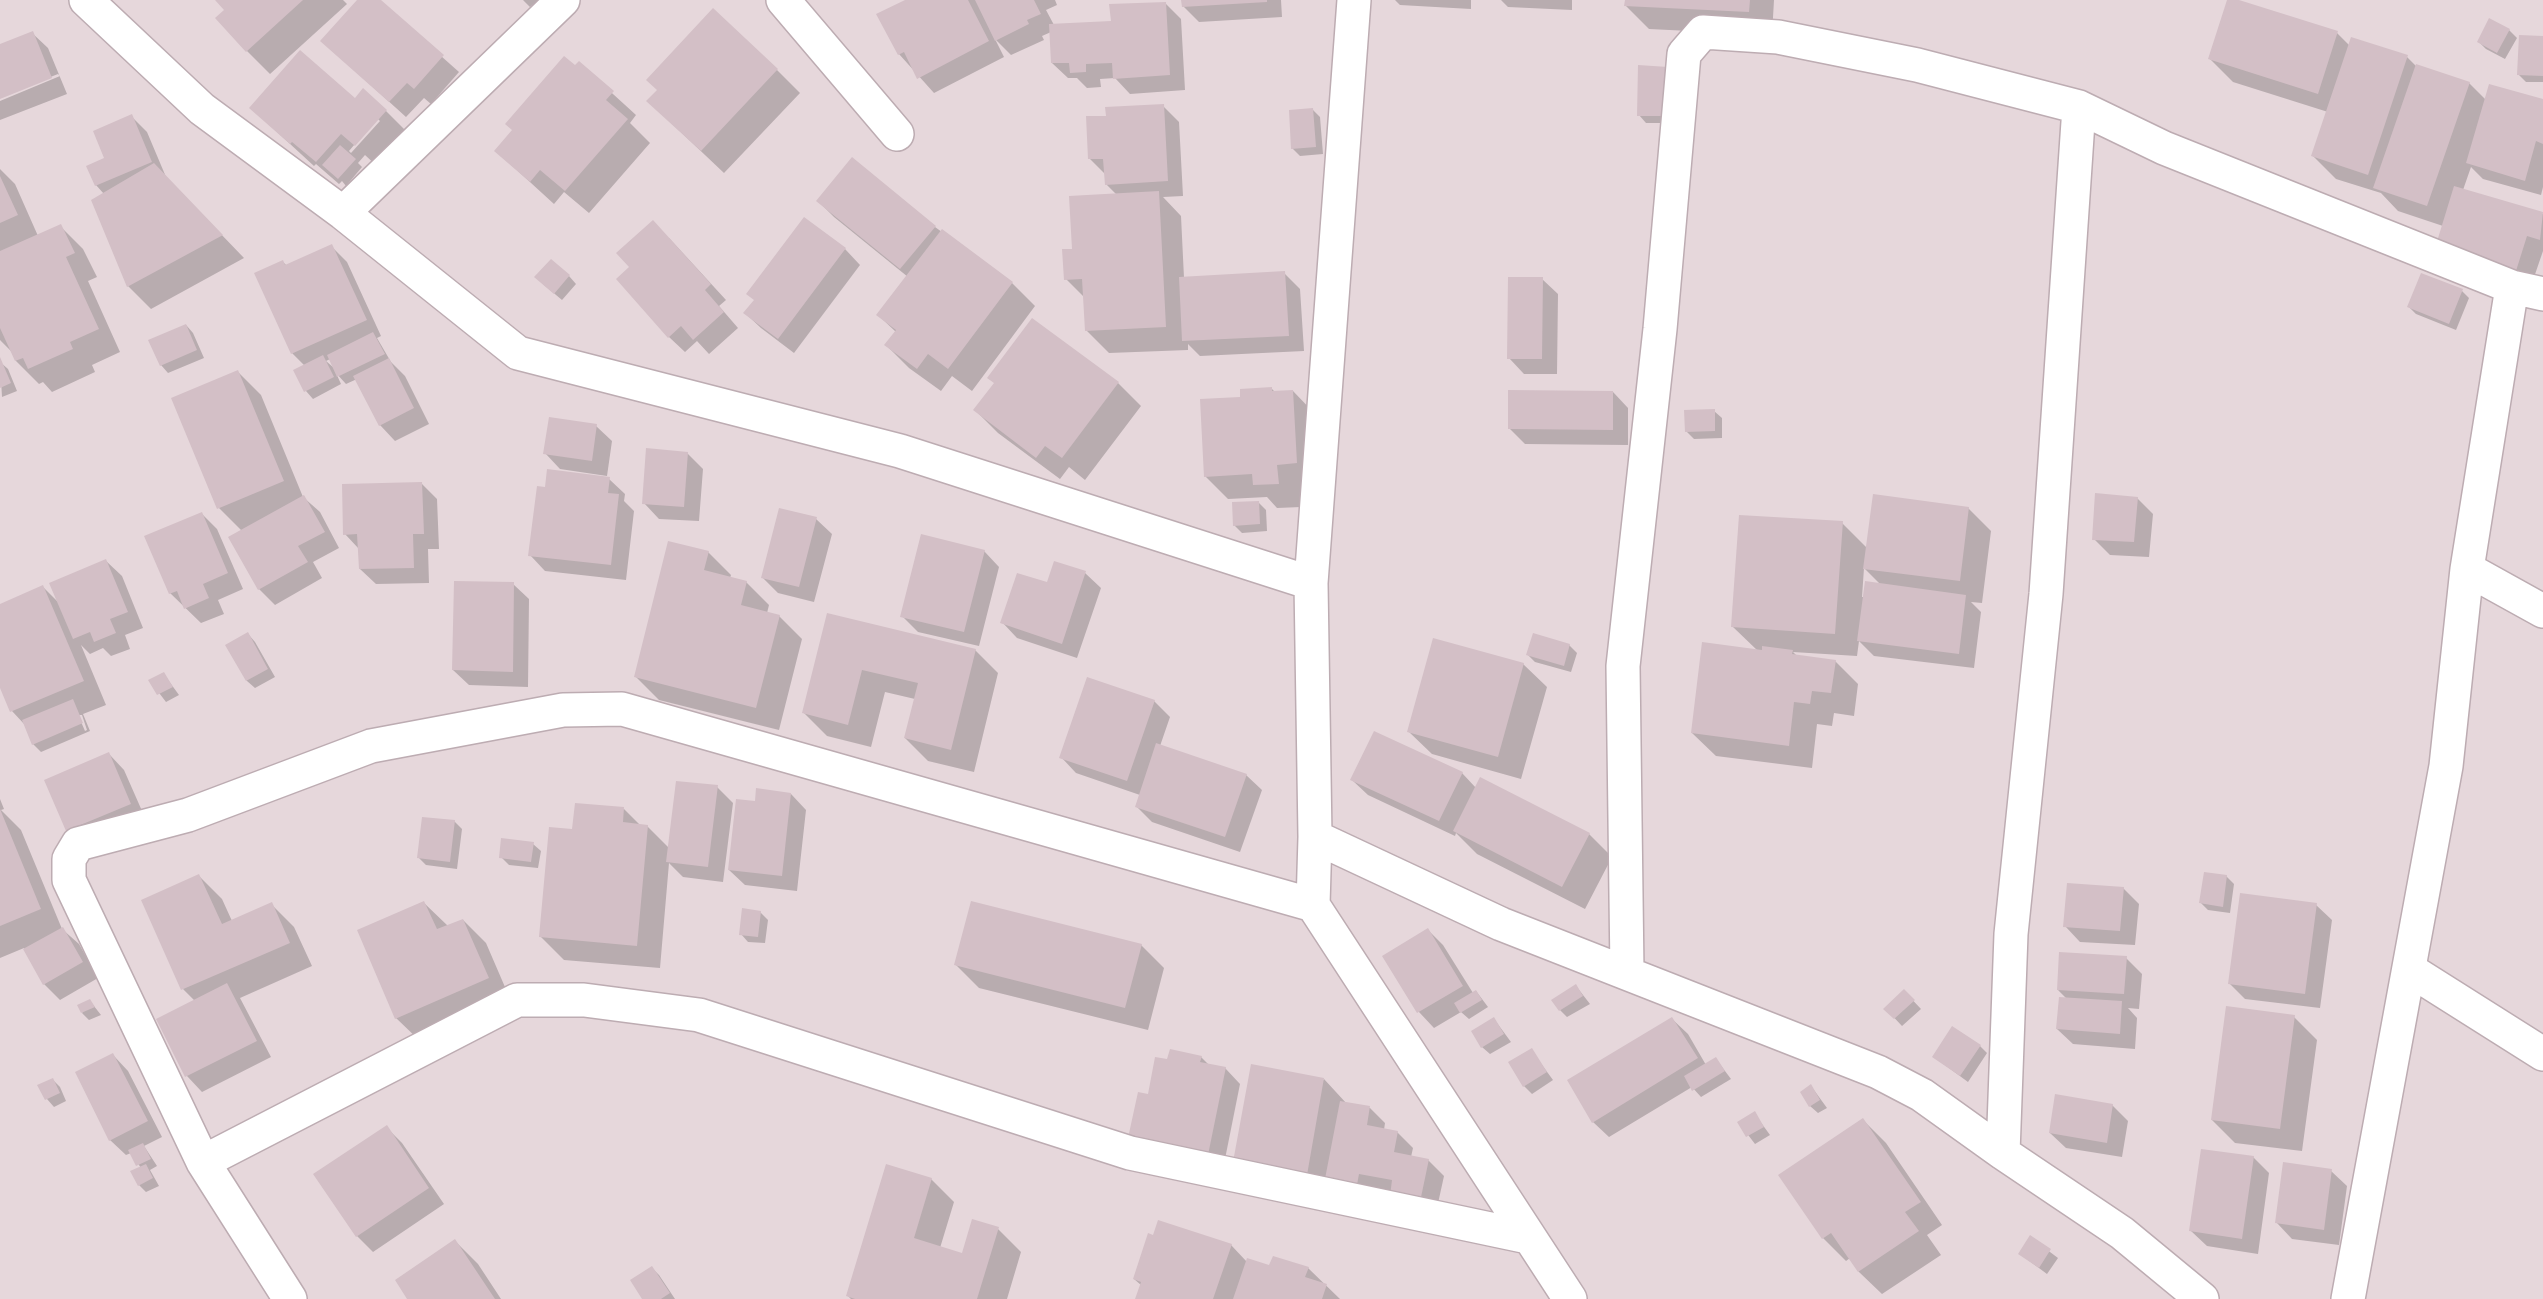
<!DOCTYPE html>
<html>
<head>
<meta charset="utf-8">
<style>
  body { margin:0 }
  canvas { display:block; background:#f3e9eb }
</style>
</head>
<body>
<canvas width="2543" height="1299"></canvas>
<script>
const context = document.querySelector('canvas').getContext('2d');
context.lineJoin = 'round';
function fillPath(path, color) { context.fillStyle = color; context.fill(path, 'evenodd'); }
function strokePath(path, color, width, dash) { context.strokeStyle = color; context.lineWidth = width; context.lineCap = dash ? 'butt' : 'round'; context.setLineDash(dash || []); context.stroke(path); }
const residential = new Path2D(`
  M0,0H2543V1299H0Z`);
const shadow = new Path2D(`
  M217,0H343L347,4L270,74L247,51L226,10Z
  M359,0H378L459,72L431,104L424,98L406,117L322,41Z
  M523,0H539L530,7Z
  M908,0H1055L1057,5L1046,10L1054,25L1112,22L1165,3L1181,19L1185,90L1130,94L1115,78L1100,79L1101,87L1087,88L1077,78H1068L1052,63L1051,32L1042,36L1044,40L1011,55L995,39L1004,57L934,93L899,54Z
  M1183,0H1286H1281L1282,17L1199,22L1183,6Z
  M1395,0H1471V9L1400,5Z
  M1501,0H1572V10L1508,7Z
  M1626,0H1774L1772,35L1649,29L1626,6Z
  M2228,0L2337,33L2350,46L2407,57L2418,68L2469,83L2486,100L2543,101V187L2541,195L2483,179L2471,167L2463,190L2543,214V251L2531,286L2443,226L2398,211L2381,193L2336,179L2313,156L2328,112L2233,82L2210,59Z
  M2509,30L2517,38L2505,59L2486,49L2479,42Z
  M32,33L48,48L67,94L0,120V101L60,76L58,74L0,97V46Z
  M2543,37V82H2526L2518,74Z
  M579,63L636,115L630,123L650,143L589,213L564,192L554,204L496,151Z
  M1640,67L1674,123H1646L1639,115Z
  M777,70L800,93L724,173L648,101L658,90Z
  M355,100L386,111L409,134L379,168L365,155L358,163L362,167L346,186L342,181L339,184L316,164L314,166L251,108ZM377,118L380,121L351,153L349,151Z
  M1163,106L1179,122L1183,196L1163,197L1181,216L1184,278L1284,273L1300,289L1304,351L1200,356L1188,344V350L1109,353L1086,330L1085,298L1066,279L1073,250L1117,195L1106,184V175L1090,159L1108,117Z
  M1313,110L1320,117L1323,154L1300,156L1292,148Z
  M131,116L147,132L166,177L244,258L151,309L128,286L104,194L96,185L106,159Z
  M0,169L15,184L38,236L60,226L83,249L97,277L88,281L120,352L92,365L95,372L52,392L43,382L39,384L16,361L12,352L0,340Z
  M818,201L935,227L1012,283L1035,306L972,391L952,376L941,391L909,368L886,345L896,332L878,315L908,277L834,217Z
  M669,238L726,300L719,306L738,328L709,354L697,341L685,352L669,337Z
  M331,246L347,262L381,336L377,338L391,362L405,376L429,424L395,441L380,425L357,379L346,384L336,373L341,384L313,399L306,391L305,366L292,353L283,262L287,266ZM330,359L334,368L326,361Z
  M845,249L860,265L794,353L761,328L745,313Z
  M569,276L576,284L562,300L543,284Z
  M1542,279L1558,294L1557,374H1524L1509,358Z
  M2462,291L2469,298L2456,330L2416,314L2409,307Z
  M186,325L193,333L204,358L168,373L161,365Z
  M0,362L8,369L17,391L2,397Z
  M238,372L261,395L303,497L320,512L339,548L313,562L322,578L275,605L259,589L242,531L219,508Z
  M1118,383L1141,406L1085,480L1069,467L1060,479L998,433L975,410Z
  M1271,388L1275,392L1293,391L1316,415L1320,486L1300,487L1301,507L1277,508L1267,497L1228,499L1205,476L1241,399Z
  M1613,392L1628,408V445L1525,444L1509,428Z
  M1714,411L1722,418V438L1694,439L1686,431Z
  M596,426L612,441L607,476L560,469L545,453Z
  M687,453L703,469L699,521L659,519L644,503Z
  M609,479L625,494L624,501L634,511L626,580L545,571L530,555L546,488Z
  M422,484L437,499L439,549H428L429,583L376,584L360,569L359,549L345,534Z
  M2137,498L2153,514L2149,557L2110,555L2094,539Z
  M1258,502L1266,510L1267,531L1242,533L1234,525Z
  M1968,508L1991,531L1982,603L1971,602L1981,612L1974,668L1874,656L1859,641L1857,656L1793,652L1797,656L1835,661L1858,684L1854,716L1834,713L1832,726L1817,724L1812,768L1716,756L1692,733L1758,651L1733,627L1842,523L1867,548ZM1864,568L1881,585L1864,597H1862Z
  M202,514L217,529L243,589L218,600L224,614L201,623L170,593Z
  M816,519L832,534L814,602L778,593L763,578Z
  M984,551L999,567L979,646L918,632L902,616Z
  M708,552L731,575L730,578L746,582L769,605L767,613L779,616L802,639L779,730L659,700L636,677Z
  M106,561L122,576L143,628L125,635L130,649L111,656L103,648L90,654L81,645L106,705L83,714L90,731L41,752L33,744L25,725L12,711L0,684V605L43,587L60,604ZM78,715H82L87,730L85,731Z
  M1085,573L1101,588L1077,658L1017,638L1002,622L1048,584Z
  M513,584L529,599L528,687L469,685L453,670Z
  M828,614L975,650L998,673L974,772L928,761L905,738L915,699L885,692L871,747L827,736L804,713Z
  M248,634L255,642L275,677L255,688L247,681L227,646Z
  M1569,645L1577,653L1571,672L1535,662L1528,655Z
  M1523,664L1547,687L1521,779L1432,754L1408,731Z
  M163,673L179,695L166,702L150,681Z
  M1154,701L1170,717L1160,746L1246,775L1262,790L1240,852L1152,822L1136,806L1140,795L1076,773L1061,757Z
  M109,754L124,770L146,820L83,846L67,830Z
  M1462,773L1476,788L1589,834L1612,857L1585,909L1477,854L1456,833L1455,836L1368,795L1352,780Z
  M717,787L733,803L723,882L683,877L669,863L660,968L564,960L541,937L574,831L624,809L640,825L647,826L669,848Z
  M791,794L806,810L797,891L745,885L729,870L756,803Z
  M0,799L4,809L1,810L21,830L62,929L79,944L98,978L60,1000L44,984L24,948L0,958Z
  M454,821L462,829L457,869L426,865L419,858Z
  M533,844L541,851L538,868L509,865L501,857Z
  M199,876L222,899L232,921L271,904L294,927L312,966L240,998L271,1057L202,1092L187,1076L195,1001L183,989L143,901Z
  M2226,876L2234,884L2230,913L2208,910L2201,903Z
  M2123,888L2139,904L2135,945L2080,942L2065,926Z
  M424,903L448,926L463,920L486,943L511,1001L420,1041L396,1018Z
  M2316,905L2332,920L2320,1008L2245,999L2229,983Z
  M760,912L768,920L765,943L748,942L741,934Z
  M1428,930L1443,945L1473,993L1476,991L1488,1007L1469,1019L1461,1012L1434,1028L1419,1012L1384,956Z
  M1141,945L1164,968L1148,1030L979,988L956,965Z
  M2126,958L2142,974L2139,1009L2128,1008L2137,1018L2135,1049L2073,1044L2057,1029L2067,999L2058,990Z
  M1576,986L1590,1004L1567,1017L1560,1010Z
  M1904,991L1921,1009L1902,1026L1886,1009Z
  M90,1001L101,1015L89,1020L82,1013Z
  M2294,1017L2317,1040L2302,1151L2235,1143L2212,1120Z
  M1494,1019L1511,1042L1490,1054L1482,1047Z
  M1672,1019L1688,1034L1706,1065L1716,1059L1731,1079L1701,1097L1692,1087L1609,1137L1593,1122Z
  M1980,1046L1987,1053L1968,1082L1934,1057Z
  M1531,1050L1553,1080L1532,1094L1524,1086Z
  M113,1055L128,1071L162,1137L144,1146L157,1166L150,1170L159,1186L146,1192L139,1185L141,1168L131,1153L126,1155L110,1140Z
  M1201,1057L1209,1065L1225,1068L1240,1084L1223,1169L1149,1095L1168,1061Z
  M52,1079L60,1087L66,1101L54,1107L47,1099L40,1086Z
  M1324,1079L1347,1104L1370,1108L1385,1123L1384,1130L1397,1132L1413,1148L1411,1157L1428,1160L1444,1176L1435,1217L1258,1184Z
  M1811,1086L1827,1108L1818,1113L1810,1106Z
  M2112,1105L2128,1121L2122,1157L2066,1148L2050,1133Z
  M1754,1113L1770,1135L1755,1144L1739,1123Z
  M1863,1120L1886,1143L1942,1225L1927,1235L1941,1255L1882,1294L1859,1272L1850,1258L1846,1261L1823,1238Z
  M386,1127L402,1143L444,1204L373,1252L357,1236L315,1174Z
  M2253,1157L2269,1173L2258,1254L2207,1246L2191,1231Z
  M2331,1171L2347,1186L2339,1245L2292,1239L2277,1223Z
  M931,1179L954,1202L940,1248L963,1254L998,1229L1021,1252L1007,1299H851L848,1296Z
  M2030,1237L2058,1258L2047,1274L2020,1254Z
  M455,1241L478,1264L501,1299H409Z
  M1231,1245L1247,1262L1270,1267L1308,1268L1340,1299H1136L1141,1285L1134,1279Z
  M652,1268L659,1275L675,1299H644Z`);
const building = new Path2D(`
  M215,0H303L246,52L215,18L224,10Z
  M357,0H381L444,55L414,89L407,83L389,102L320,41Z
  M905,0H968L989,41L917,79L904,52L898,55L876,14Z
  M975,0H1034L1041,14L1027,20L1029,24L995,41Z
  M1181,0H1267V2L1182,7Z
  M1625,0H1750L1749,12L1624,6Z
  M2227,0H2239L2338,31L2318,94L2208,59Z
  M1166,2L1170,75L1113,79L1112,63L1086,64V72L1070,73L1069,63H1051L1049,24L1111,21L1109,4Z
  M713,8L778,69L701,151L646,101L657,90L646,80Z
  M2489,18L2510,29L2497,53L2477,42Z
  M33,31L52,78L0,99V44Z
  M2519,35L2543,36V76L2517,75Z
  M2351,37L2408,55L2368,175L2311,156Z
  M300,50L355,98L363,88L387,110L355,146L341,134L316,162L292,142L290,144L249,108Z
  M564,56L575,65L579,61L614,91L606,100L628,119L565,191L540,170L530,182L494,151L512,130L505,124Z
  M2416,64L2470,82L2427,206L2373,188Z
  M1638,65L1668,67L1667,116H1637Z
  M2489,84L2543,99V144L2536,141L2525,181L2466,163Z
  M1164,104L1168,181L1105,185L1103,159H1088L1086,116H1106L1105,107Z
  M1313,108L1316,147L1291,149L1289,110Z
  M132,114L152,162L95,186L86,166L104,158L93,131Z
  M340,145L356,159L338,179L322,165Z
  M852,157L936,226L900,269L816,201Z
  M154,163L223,235L127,287L91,200Z
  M0,176L18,215L0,223Z
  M2454,186L2543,212L2540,240L2527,236L2516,271L2435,248Z
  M1159,191L1166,327L1085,331L1082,279L1064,280L1062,249H1072L1069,196Z
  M804,217L846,248L778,339L743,313L754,300L746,294Z
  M653,220L711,284L705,290L724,312L693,340L681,326L668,338L616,279L629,267L616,253Z
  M61,224L75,253L66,257L99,329L70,342L73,349L28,369L23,358L15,361L0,328V251Z
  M942,229L1013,282L948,369L928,354L917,369L884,345L896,330L876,315Z
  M332,244L367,320L291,354L254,273L283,260L285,265Z
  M551,259L570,275L554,294L534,277Z
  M1285,271L1289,336L1182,341L1179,277Z
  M2421,273L2463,289L2449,324L2407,307Z
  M1508,277H1543L1542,359H1507Z
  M1032,318L1119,382L1062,458L1045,446L1036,458L973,410L994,383L987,378Z
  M186,324L197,350L160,366L148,340Z
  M373,332L385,354L337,377L327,355Z
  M323,355L334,377L304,392L293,370Z
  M0,357L11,383L0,388Z
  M389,358L414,408L379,426L353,376Z
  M238,370L284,481L217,509L171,398Z
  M1272,387V391L1293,390L1297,463L1277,465L1279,484L1253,485L1252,474L1204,477L1200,399L1240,397V389Z
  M1508,390L1613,391V430L1508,429Z
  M1715,409V431L1685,432L1684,410Z
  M549,417L597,424L592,461L543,454Z
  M646,448L688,452L684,507L642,504Z
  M547,469L610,477L608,493L619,494L611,565L528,556L537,486L545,487Z
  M422,482L424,534H413L414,568L359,569L357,534L343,535L342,484Z
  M2095,493L2138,497L2134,542L2092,540Z
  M1873,494L1969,507L1960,581L1863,569Z
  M304,495L325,532L298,546L308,562L258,590L228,537Z
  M1259,501L1260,524L1233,526L1232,502Z
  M779,508L817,517L799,587L761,578Z
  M202,512L228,573L203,584L209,598L184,609L177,591L169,594L144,536Z
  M1739,515L1843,521L1835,634L1731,627Z
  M921,534L985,550L964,632L900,617Z
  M668,541L709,551L704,570L747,581L741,605L780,615L756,708L634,677Z
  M106,559L128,612L110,619L116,633L94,642L90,632L73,639L49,583Z
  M1054,561L1086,571L1062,644L1000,623L1017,573L1047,582Z
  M454,581L514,582L513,672L452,670Z
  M1865,581L1966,595L1959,654L1857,641Z
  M43,585L84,681L10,712L0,688V604Z
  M827,613L976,649L951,750L904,738L918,683L862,670L848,725L802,713Z
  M248,632L268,669L246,681L225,645Z
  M1533,633L1570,644L1564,666L1526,655Z
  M1433,638L1524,663L1498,757L1407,732Z
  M1702,642L1762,650V646L1793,650L1792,654L1836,660L1831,693L1812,691L1810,704L1794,702L1789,746L1691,733Z
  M164,672L173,687L157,695L148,680Z
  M1087,677L1155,700L1127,781L1059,758Z
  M73,699L83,723L32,745L22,720Z
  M1374,731L1463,772L1439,821L1350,780Z
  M1156,743L1247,774L1225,837L1135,807Z
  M109,752L131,804L66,831L44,780Z
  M1480,777L1590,833L1562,887L1453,831Z
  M676,781L718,785L708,867L666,862Z
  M756,788L791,793L782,876L728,870L736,799L755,801Z
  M575,803L624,807L623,822L648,825L637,946L539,937L549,827L572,829Z
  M0,809L41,909L0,926Z
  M422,817L455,820L450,862L417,858Z
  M501,838L534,842L531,862L499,858Z
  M2204,872L2227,875L2223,907L2199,903Z
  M199,874L222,924L272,902L290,943L181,990L141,900Z
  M2067,883L2124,887L2120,931L2063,927Z
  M2240,893L2317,903L2305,994L2228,984Z
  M424,901L437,929L463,919L489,978L395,1019L357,930Z
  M971,901L1142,944L1125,1008L954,965Z
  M742,908L761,911L758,937L739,935Z
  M63,927L83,962L43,985L23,949Z
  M1428,928L1463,986L1417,1013L1382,956Z
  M2059,952L2127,956L2124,994L2057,990Z
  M227,983L257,1041L185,1077L156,1019Z
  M1576,984L1583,996L1559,1011L1551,1000Z
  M1904,989L1915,1000L1894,1019L1883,1009Z
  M1476,990L1482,1000L1460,1013L1454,1003Z
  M2059,997L2122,1001L2120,1034L2056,1029Z
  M90,999L95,1007L81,1013L77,1005Z
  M2226,1006L2295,1015L2280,1129L2211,1120Z
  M1494,1017L1504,1034L1481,1048L1471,1031Z
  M1672,1017L1698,1058L1592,1123L1567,1080Z
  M1952,1026L1981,1045L1960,1076L1932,1057Z
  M1532,1048L1547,1072L1523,1087L1508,1062Z
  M1170,1049L1202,1056L1200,1062L1226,1067L1208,1155L1128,1138L1138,1092L1148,1094L1155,1057L1167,1059Z
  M113,1053L148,1121L109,1141L75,1072Z
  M1716,1057L1725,1071L1692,1091L1684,1076Z
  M1251,1064L1324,1078L1307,1175L1233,1162Z
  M53,1078L60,1093L45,1100L37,1085Z
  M1811,1084L1820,1100L1809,1107L1800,1092Z
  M2055,1094L2113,1104L2107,1143L2049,1133Z
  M1340,1101L1370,1106L1367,1125L1398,1131L1394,1152L1429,1159L1420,1202L1390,1196L1392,1180L1359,1174L1356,1190L1324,1184Z
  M1755,1111L1764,1127L1746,1137L1737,1122Z
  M1863,1118L1921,1202L1905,1212L1919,1231L1858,1272L1831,1233L1822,1239L1778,1175Z
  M387,1125L429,1188L356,1237L313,1174Z
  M143,1143L151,1159L136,1166L128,1150Z
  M2201,1149L2254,1156L2242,1239L2189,1231Z
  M2283,1162L2332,1169L2324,1230L2275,1223Z
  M146,1164L153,1178L138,1186L130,1171Z
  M886,1164L932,1178L914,1238L962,1253L972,1219L999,1227L977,1299H855L846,1296Z
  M1158,1220L1232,1244L1213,1299H1135L1141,1282L1133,1279L1148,1233L1153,1235Z
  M2030,1235L2051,1249L2039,1268L2018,1254Z
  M455,1239L495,1299H407L395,1280Z
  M1273,1256L1309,1267L1305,1277L1327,1284L1322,1299H1233L1247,1258L1269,1265Z
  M652,1266L670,1293L661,1299H642L630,1280Z`);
const street = new Path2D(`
  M86,0L202,109L343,213L518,353L900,451L1311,583
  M783,0L897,134
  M1354,0L1311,583L1315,837L1313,905L1570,1299
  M343,213L563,0
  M2467,569L2543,611
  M1315,837L1501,924L1878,1072L1922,1095L2003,1153L2122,1233L2202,1299
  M2410,970L2543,1054
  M1627,972L1623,666L1660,329L1684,54L1703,32L1778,37L1917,65L2079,107L2164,148L2512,287L2543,294
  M2003,1153L2011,934L2046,594L2079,107
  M203,1162L517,1000H584L699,1015L1130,1153L1528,1237
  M290,1299L203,1162L69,880V859L78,844L188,815L371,746L563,710L622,709L1313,905
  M2348,1299L2446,766L2467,569L2512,287`);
fillPath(residential, '#e6d7db');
fillPath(shadow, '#0003');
fillPath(building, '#d3bfc6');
strokePath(street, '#bdacb2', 36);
strokePath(street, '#fff', 33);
</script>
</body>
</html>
